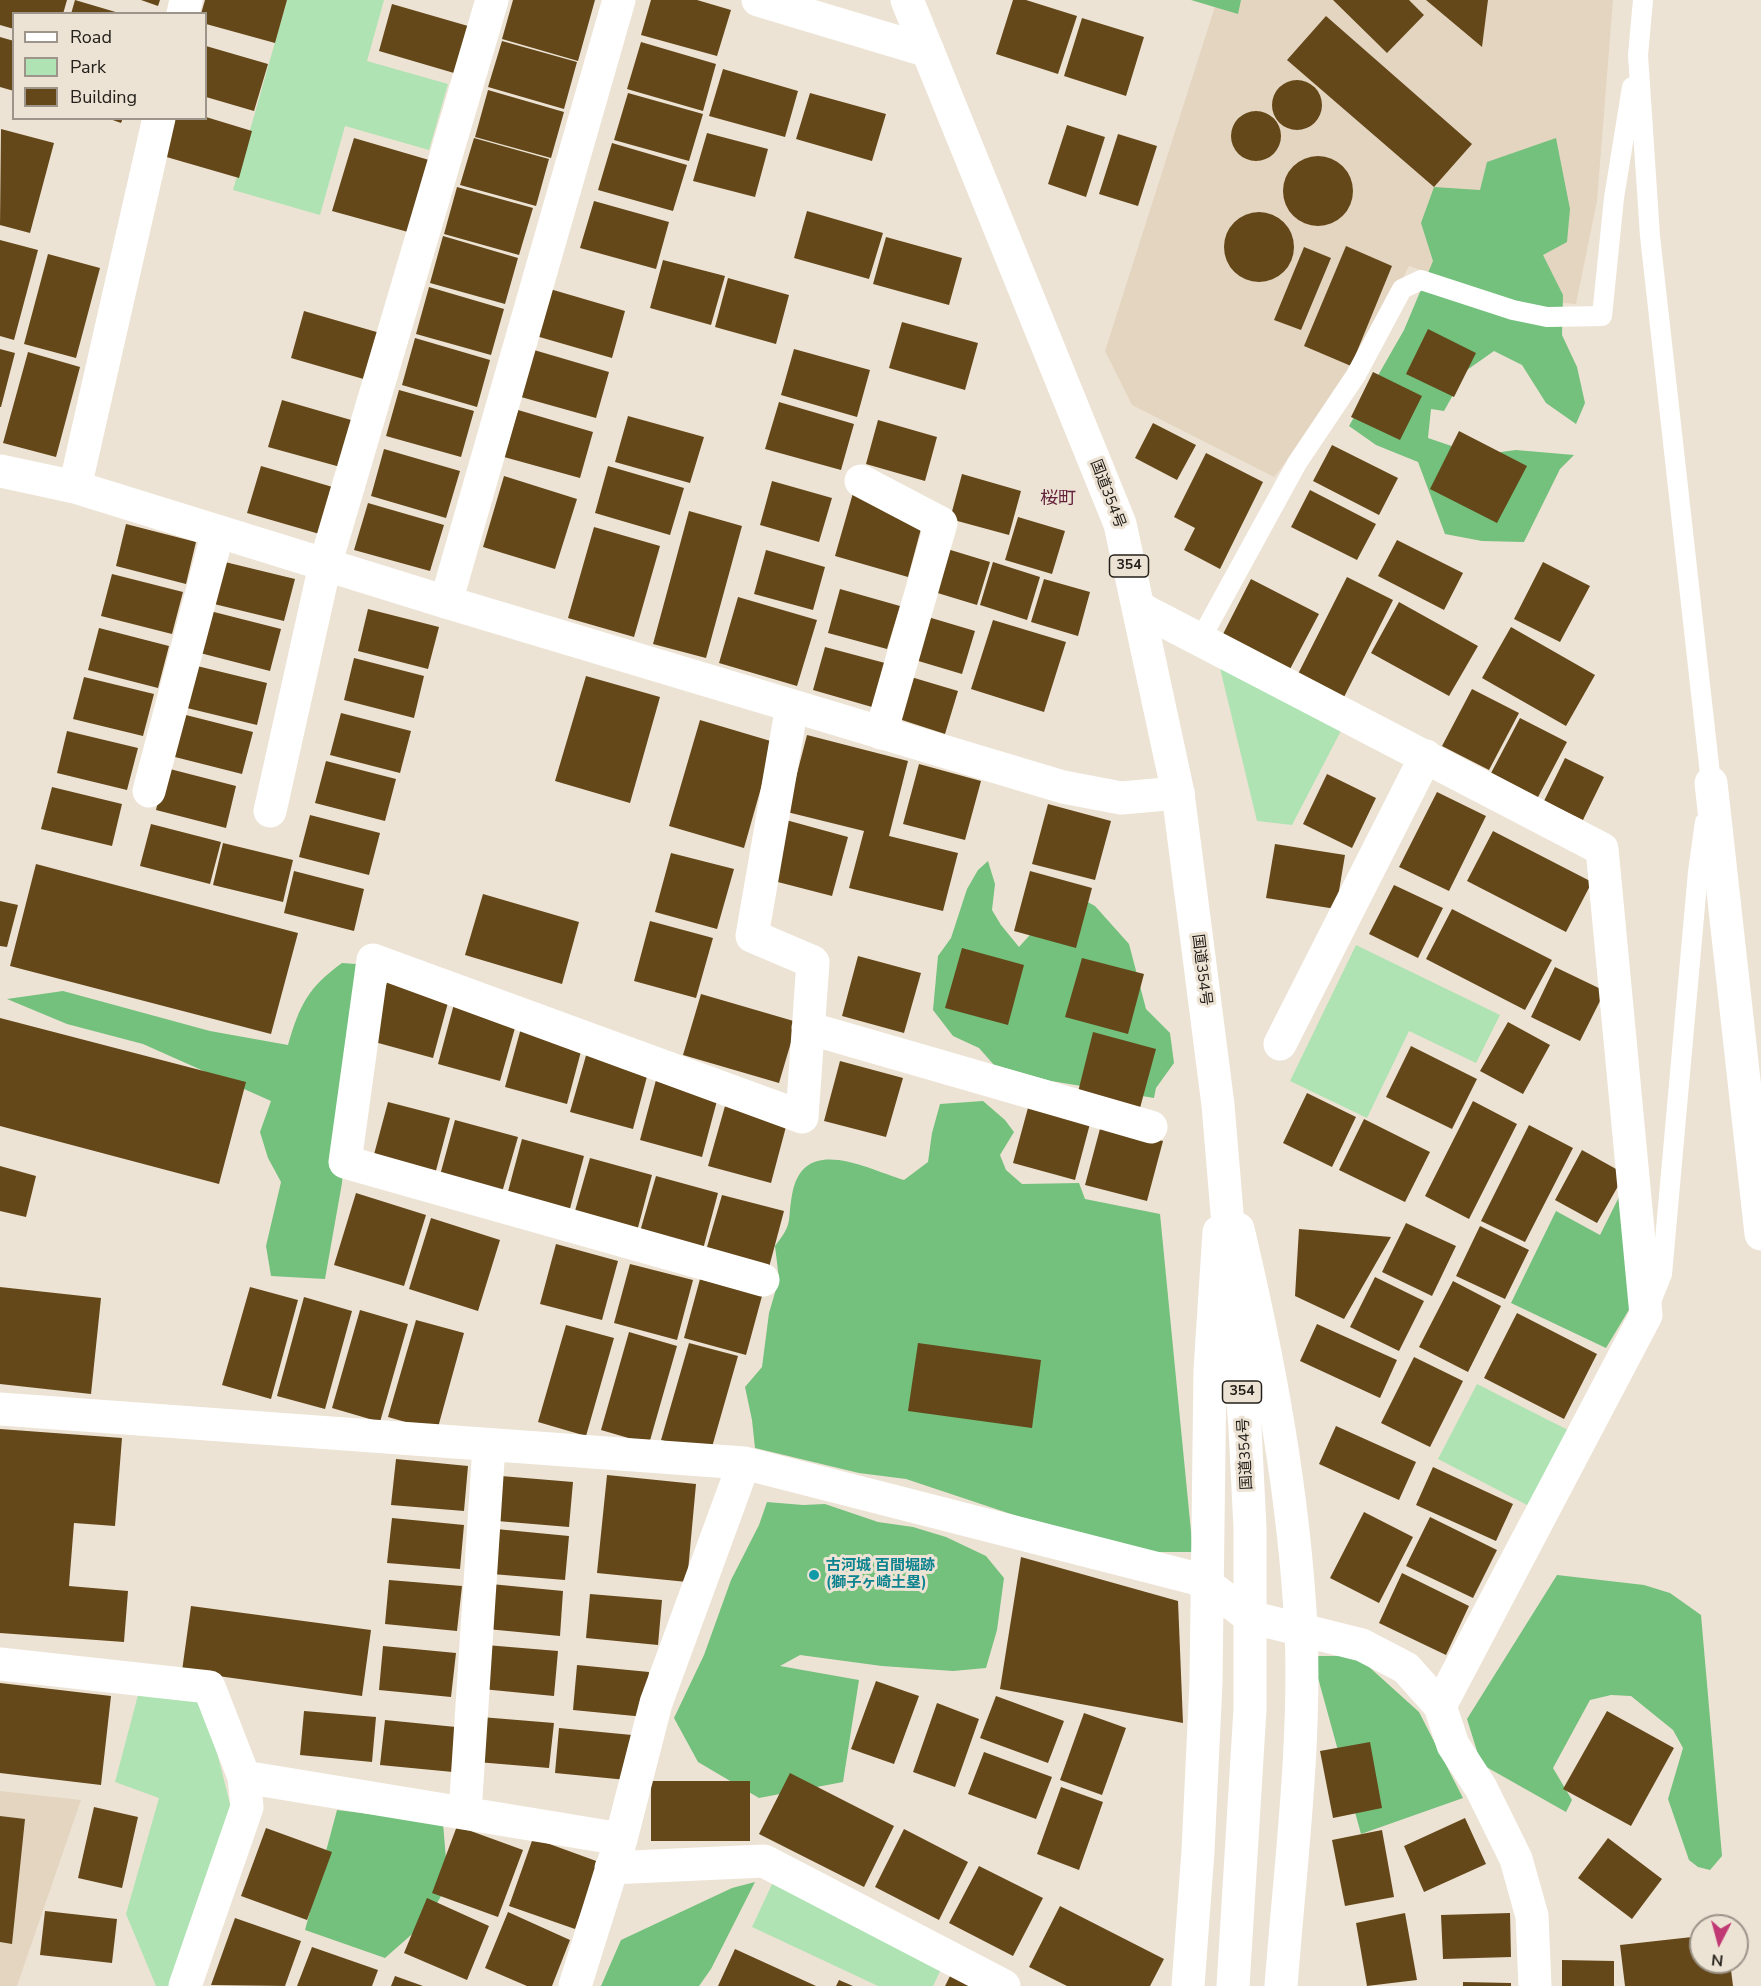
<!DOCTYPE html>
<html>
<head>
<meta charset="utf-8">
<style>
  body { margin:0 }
  #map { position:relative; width:1761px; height:1986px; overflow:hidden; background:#ede3d4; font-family:"Nunito Sans",sans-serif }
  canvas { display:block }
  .legend { position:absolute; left:12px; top:12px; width:195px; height:108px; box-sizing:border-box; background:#ede3d4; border:2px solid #9d958a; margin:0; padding:8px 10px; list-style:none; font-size:18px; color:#24201b }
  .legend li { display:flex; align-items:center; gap:12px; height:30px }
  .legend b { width:30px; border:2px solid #9d958a }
  .north { position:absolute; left:1689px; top:1914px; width:60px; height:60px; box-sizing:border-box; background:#ede3d4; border:2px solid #9d958a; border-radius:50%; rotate:186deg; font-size:16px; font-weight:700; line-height:24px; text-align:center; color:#24201b }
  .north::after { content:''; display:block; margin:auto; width:21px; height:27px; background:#c13974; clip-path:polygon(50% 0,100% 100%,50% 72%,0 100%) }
</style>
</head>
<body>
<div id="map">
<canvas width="1761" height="1986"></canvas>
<ul class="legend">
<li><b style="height:8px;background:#fff"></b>Road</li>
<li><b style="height:16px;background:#afe3b3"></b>Park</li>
<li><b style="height:16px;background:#65481a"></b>Building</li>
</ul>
<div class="north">N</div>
</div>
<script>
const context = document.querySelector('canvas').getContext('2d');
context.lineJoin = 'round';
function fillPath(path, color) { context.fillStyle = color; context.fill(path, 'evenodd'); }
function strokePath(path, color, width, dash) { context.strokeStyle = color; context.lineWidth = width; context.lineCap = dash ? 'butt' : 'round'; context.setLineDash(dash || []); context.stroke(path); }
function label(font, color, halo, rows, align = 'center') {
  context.font = font + ' "Nunito Sans","Noto Sans JP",sans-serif'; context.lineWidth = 6; context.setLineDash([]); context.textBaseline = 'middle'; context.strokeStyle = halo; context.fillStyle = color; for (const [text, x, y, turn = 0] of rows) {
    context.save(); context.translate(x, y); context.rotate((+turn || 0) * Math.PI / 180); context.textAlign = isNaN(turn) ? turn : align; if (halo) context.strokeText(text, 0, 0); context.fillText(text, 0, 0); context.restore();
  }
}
const built = new Path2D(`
  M1217,0H1613L1597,201L1576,304L1507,299L1409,266L1350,383L1274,477L1132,405L1105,351Z
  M0,1791L81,1800L17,1986H0Z`);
const green = new Path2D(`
  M287,0H384L367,61L448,84L429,150L345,126L320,215L233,190Z
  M1218,660L1343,727L1292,825L1257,821Z
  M1356,945L1500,1015L1476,1063L1409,1031L1367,1118L1290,1081Z
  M1477,1384L1568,1430L1529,1506L1438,1459Z
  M138,1695L204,1701L231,1808L171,1986H156L126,1914L159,1798L115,1782Z
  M773,1882L944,1963L933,1986H878L752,1927Z`);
const forest = new Path2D(`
  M1191,0H1241L1238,14Z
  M1556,138L1570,209L1567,242L1543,255L1563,295L1562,335L1577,367L1585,403L1576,424L1546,403L1522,365L1494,351L1467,370L1444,411L1431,409L1428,438L1478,455L1516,450L1574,455L1560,469L1524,542L1482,541L1445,534L1418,462L1376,445L1349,426L1404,330L1433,261L1421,223L1434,187L1480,190L1487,162Z
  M988,861L995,884L992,910L1001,925L1019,947L1038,926L1056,885L1095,906L1129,944L1146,1009L1170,1033L1174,1063L1156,1088L1154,1098L1051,1081L994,1065L979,1048L953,1036L933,1010L938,956L951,938L967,889L978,870Z
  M342,963L356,964L342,1183L325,1279L271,1276L266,1246L281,1182L268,1158L260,1132L271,1101L143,1044L67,1024L7,999L63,991L210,1031L288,1045C300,1004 308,988 342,963Z
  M983,1101L1005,1120L1014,1132L1000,1155L1006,1170L1022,1184L1079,1183L1085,1199L1160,1214L1193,1552H1156L1023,1518L906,1479L859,1473L755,1448L752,1420L745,1387L762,1367L769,1313L779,1279L775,1246C794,1222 787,1222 792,1195C803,1133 866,1169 904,1180L928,1162L932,1133L940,1104Z
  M1624,1187L1630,1308L1606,1348L1511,1303L1556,1211L1600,1235Z
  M767,1502L803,1505L825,1504L878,1522L913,1527L946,1537L986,1556L1004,1578L997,1630L986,1668L953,1671L882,1666L800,1655L780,1666L859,1680L843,1782L759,1798L698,1762L674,1718L704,1655L731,1580L759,1525Z
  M1557,1575L1644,1585L1670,1593L1701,1615L1722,1856L1710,1870L1698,1867L1689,1860L1668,1799L1683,1748L1673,1730L1631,1696L1611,1695L1590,1700L1553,1768L1572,1800L1566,1812L1481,1764L1467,1719Z
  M1312,1656H1357L1419,1712L1463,1798L1361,1834Z
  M337,1810L443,1823L448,1883L428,1920L385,1958L305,1930Z
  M755,1882L711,1969L699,1986H601L621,1940L732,1888Z`);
const building = new Path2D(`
  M0,0H67L63,14H14V29L0,25Z
  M75,0L119,13V14H71Z
  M141,0H160L158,6Z
  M205,0H287L275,43L206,24V14H201Z
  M513,0H595L578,61L502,39Z
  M651,0H697L731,10L717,56L641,35Z
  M1013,0H1026L1077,16L1058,74L996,54Z
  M1333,0H1409L1424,15L1387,53Z
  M1426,0H1488L1482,47Z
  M392,4L468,26L454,73L379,51Z
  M1326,16L1472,144L1434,187L1287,60Z
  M1082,18L1144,37L1126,96L1064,76Z
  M0,37L14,41V91L0,87Z
  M502,41L577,62L564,109L488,87Z
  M641,42L716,64L703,111L627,89Z
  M206,46L268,64L254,111L206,97Z
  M723,69L798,91L785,137L709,116Z
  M1272 105a25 25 0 1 1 50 0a25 25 0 1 1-50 0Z
  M488,90L564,112L551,158L475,137Z
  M628,93L703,114L689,161L614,140Z
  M810,93L886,114L872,161L796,139Z
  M1231 136a25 25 0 1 1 50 0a25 25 0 1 1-50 0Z
  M206,117L252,131L239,178L163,156L174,118Z
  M107,118H123L121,123Z
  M1067,125L1105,137L1086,197L1048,184Z
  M1,129L54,143L30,233L0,225Z
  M707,133L768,149L755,197L693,181Z
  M1118,134L1157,146L1138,206L1099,194Z
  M354,138L429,160L408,232L332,211Z
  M474,138L549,159L536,206L460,185Z
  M612,143L687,165L673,211L598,190Z
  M1283 191a35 35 0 1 1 70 0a35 35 0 1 1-70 0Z
  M457,187L533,208L519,255L444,234Z
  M594,201L669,222L656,269L580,248Z
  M807,211L883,233L869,279L794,258Z
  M1224 247a35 35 0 1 1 70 0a35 35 0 1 1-70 0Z
  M443,236L518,258L505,304L430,283Z
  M886,237L962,258L949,305L873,284Z
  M0,240L38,250L14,340L0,336Z
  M1346,246L1392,266L1351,366L1304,346Z
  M1304,247L1331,258L1301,330L1274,320Z
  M48,254L100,268L76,358L24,344Z
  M663,260L725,276L711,325L650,308Z
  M728,278L789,295L776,344L715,327Z
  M429,287L504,309L491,355L416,334Z
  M550,289L625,311L612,358L536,336Z
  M304,311L380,333L367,380L291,358Z
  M902,322L978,343L965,390L889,368Z
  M1428,329L1476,353L1454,397L1406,374Z
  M415,338L490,360L477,407L402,385Z
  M0,349L15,353L1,407H0Z
  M794,349L870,370L857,417L781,395Z
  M534,350L609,372L596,418L521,397Z
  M28,352L80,367L56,457L3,443Z
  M1373,372L1422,396L1400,440L1351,417Z
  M399,390L474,411L461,457L386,436Z
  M282,400L358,422L344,468L268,447Z
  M779,402L854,424L841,470L765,449Z
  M518,410L593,432L580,478L504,457Z
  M628,416L704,437L690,483L615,462Z
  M878,420L937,437L925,481L866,464Z
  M1153,423L1196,445L1177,480L1135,458Z
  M1459,431L1527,466L1497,523L1430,489Z
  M1332,445L1398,478L1379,515L1313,481Z
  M384,449L460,471L446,518L371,496Z
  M1206,453L1263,482L1220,569L1184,550L1195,528L1174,517Z
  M261,466L336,488L323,535L247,513Z
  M608,466L684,488L670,535L595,513Z
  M962,474L1021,491L1009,535L950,519Z
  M504,476L577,499L555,569L483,547Z
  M772,481L832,498L819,542L760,525Z
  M1310,490L1376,524L1357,560L1291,527Z
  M853,493L922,525L908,577L835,556Z
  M368,503L444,525L430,571L354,550Z
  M689,511L742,526L706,658L653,644Z
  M1018,517L1065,531L1052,574L1005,560Z
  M126,524L196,542L186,584L116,566Z
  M594,527L660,546L634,637L568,618Z
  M1397,540L1463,573L1444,610L1378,576Z
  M944,548L990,562L977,605L931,591Z
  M766,550L825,567L813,610L754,594Z
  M225,562L295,579L284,621L214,604Z
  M993,562L1040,577L1027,620L980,605Z
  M1543,562L1590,586L1560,642L1514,619Z
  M112,574L183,592L172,634L101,616Z
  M1347,577L1393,600L1343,699L1297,676Z
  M1044,579L1090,592L1078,636L1031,622Z
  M1251,579L1319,614L1289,671L1222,636Z
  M840,589L900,606L887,649L828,633Z
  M738,597L817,620L797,686L719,663Z
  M1399,602L1478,646L1449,696L1371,653Z
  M368,609L439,627L428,669L358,651Z
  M210,611L281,629L270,671L200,653Z
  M928,617L975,631L962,674L915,660Z
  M993,620L1066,642L1044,712L971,689Z
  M1511,627L1595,675L1566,726L1482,678Z
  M99,628L169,646L158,688L88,670Z
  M825,647L885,663L872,707L813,690Z
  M354,658L424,676L414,718L344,700Z
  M197,666L267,683L257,725L187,708Z
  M586,676L660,697L630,803L555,781Z
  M84,677L154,694L143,736L73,719Z
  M911,677L958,691L945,734L899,719Z
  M1472,689L1519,713L1489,770L1442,746Z
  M341,713L411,731L400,773L330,755Z
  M182,714L253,732L242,774L171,756Z
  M1520,718L1567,742L1537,799L1490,775Z
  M700,720L774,742L744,848L669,826Z
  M67,731L138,748L127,790L57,773Z
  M807,735L908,761L889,836L958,853L943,911L849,888L864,831L787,812Z
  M1565,758L1604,777L1583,820L1544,801Z
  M326,761L396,779L385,821L315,803Z
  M919,764L981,781L965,840L903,824Z
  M166,768L236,786L226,828L156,810Z
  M1327,774L1376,798L1352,848L1303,824Z
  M52,787L122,804L112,846L41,829Z
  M1437,792L1486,816L1449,891L1399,867Z
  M1048,804L1111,821L1095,880L1032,864Z
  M310,815L380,833L369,875L299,857Z
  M786,820L848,837L832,896L770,880Z
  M151,824L221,842L210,884L140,866Z
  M1493,831L1592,882L1566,932L1467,881Z
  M223,843L293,860L283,902L213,885Z
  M1275,844L1345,855L1336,909L1266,898Z
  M671,853L734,869L717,929L655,912Z
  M36,864L298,933L271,1034L10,966Z
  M294,871L364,889L354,931L284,913Z
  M1030,871L1092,888L1076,948L1014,931Z
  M1394,885L1443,908L1418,958L1369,934Z
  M483,894L579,922L562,984L465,955Z
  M0,901L18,905L7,947L0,946Z
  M1452,909L1552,960L1525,1010L1426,959Z
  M650,921L713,938L696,998L634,981Z
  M962,948L1024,965L1008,1025L945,1008Z
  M858,956L921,973L904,1033L842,1016Z
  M1082,958L1144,974L1128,1034L1065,1017Z
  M1555,967L1605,991L1580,1041L1531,1017Z
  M387,982L449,999L433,1058L371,1041Z
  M701,994L797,1022L779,1083L683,1055Z
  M454,1004L517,1021L500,1081L438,1064Z
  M0,1018L246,1082L219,1184L0,1126Z
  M1508,1022L1550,1045L1523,1094L1480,1071Z
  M521,1028L583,1044L567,1104L505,1087Z
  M1093,1032L1156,1049L1140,1108L1078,1092Z
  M1411,1046L1477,1079L1452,1129L1386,1097Z
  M587,1052L649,1069L633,1129L570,1112Z
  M840,1061L903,1078L886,1137L824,1121Z
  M656,1080L718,1097L702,1157L640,1140Z
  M1307,1093L1356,1117L1332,1167L1283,1143Z
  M1473,1101L1517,1124L1469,1219L1425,1196Z
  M388,1102L450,1118L434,1178L372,1162Z
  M1029,1104L1091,1120L1075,1180L1013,1163Z
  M725,1106L787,1123L771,1183L708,1166Z
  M1364,1119L1430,1152L1405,1202L1339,1170Z
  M455,1120L518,1137L501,1196L439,1179Z
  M1101,1125L1163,1141L1147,1201L1085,1185Z
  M1529,1125L1573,1148L1525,1242L1481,1221Z
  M522,1139L584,1156L568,1216L506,1199Z
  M1582,1150L1625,1174L1597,1223L1555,1200Z
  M590,1158L652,1175L636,1235L573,1218Z
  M0,1166L36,1176L26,1217L0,1211Z
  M656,1176L718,1193L702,1253L639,1235Z
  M356,1193L426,1215L404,1286L334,1265Z
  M722,1195L784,1211L768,1271L705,1254Z
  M431,1218L500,1240L478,1311L409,1289Z
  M1406,1223L1456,1246L1432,1296L1382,1272Z
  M1480,1226L1529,1250L1505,1299L1456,1276Z
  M1299,1229L1391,1237L1344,1319L1295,1296Z
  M556,1244L618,1261L602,1320L540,1304Z
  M630,1264L693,1280L677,1340L614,1323Z
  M1375,1277L1424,1301L1399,1351L1350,1327Z
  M700,1279L762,1296L746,1355L684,1338Z
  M1453,1281L1501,1306L1468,1372L1419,1347Z
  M0,1287L101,1298L91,1394L0,1384Z
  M250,1287L298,1300L271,1399L222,1385Z
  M304,1297L352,1311L325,1409L277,1396Z
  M360,1310L408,1324L380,1422L332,1408Z
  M1517,1313L1597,1354L1564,1419L1484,1378Z
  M416,1320L464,1333L437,1431L388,1417Z
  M1317,1324L1397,1360L1380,1398L1300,1361Z
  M566,1325L614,1338L586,1436L538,1422Z
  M629,1332L677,1346L649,1444L601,1430Z
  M689,1343L738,1356L710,1454L661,1440Z
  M918,1343L1041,1360L1032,1428L908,1411Z
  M1414,1357L1463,1381L1430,1447L1381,1423Z
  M1336,1426L1416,1462L1399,1500L1319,1464Z
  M0,1429L122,1438L115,1526L74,1523L69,1586L128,1591L124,1642L0,1633Z
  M396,1459L468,1466L464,1511L391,1505Z
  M1433,1467L1513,1504L1496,1541L1416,1505Z
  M607,1475L696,1484L687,1582L597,1573Z
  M501,1476L573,1482L569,1527L497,1521Z
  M1364,1512L1413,1537L1379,1603L1330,1578Z
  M1430,1517L1497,1550L1473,1598L1406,1566Z
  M392,1518L464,1525L460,1569L387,1563Z
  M496,1529L569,1536L565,1580L492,1574Z
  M1021,1557L1178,1601L1183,1723L1000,1689Z
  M1402,1573L1469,1606L1446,1655L1379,1623Z
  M389,1580L462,1586L457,1631L385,1624Z
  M491,1584L563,1591L560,1636L487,1629Z
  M590,1594L662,1600L658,1645L586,1638Z
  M191,1606L371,1630L362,1696L182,1671Z
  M486,1645L558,1651L554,1696L482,1689Z
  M383,1646L456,1653L451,1697L379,1690Z
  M577,1665L649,1672L645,1717L573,1710Z
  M876,1681L919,1696L894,1764L851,1749Z
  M0,1683L111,1696L101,1785L0,1773Z
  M996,1696L1064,1721L1048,1763L980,1738Z
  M937,1703L979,1719L955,1787L913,1772Z
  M304,1711L376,1717L372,1762L300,1755Z
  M1607,1711L1674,1748L1631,1826L1563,1789Z
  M1084,1713L1126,1728L1102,1795L1060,1780Z
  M481,1717L554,1723L549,1768L477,1762Z
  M385,1720L456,1727L453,1772L380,1765Z
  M559,1728L632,1735L627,1780L555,1773Z
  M1370,1742L1382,1808L1333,1818L1320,1751Z
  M984,1752L1052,1777L1036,1819L968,1794Z
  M790,1773L894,1826L864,1887L759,1834Z
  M651,1781H750V1841H651Z
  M1061,1787L1103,1802L1079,1870L1037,1854Z
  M94,1807L138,1817L122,1888L78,1878Z
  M0,1816L25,1819L12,1944L0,1942Z
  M1465,1818L1486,1864L1424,1892L1404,1846Z
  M457,1826L523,1850L498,1917L432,1893Z
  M266,1828L332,1852L307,1920L241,1896Z
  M904,1829L968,1862L939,1920L875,1887Z
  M1382,1830L1394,1897L1345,1906L1332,1840Z
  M533,1838L599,1862L575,1929L509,1906Z
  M1608,1838L1662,1879L1632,1919L1578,1878Z
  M979,1866L1043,1898L1013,1956L949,1923Z
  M427,1898L489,1926L467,1980L404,1953Z
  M1060,1906L1164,1959L1150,1986H1067L1029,1967Z
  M45,1911L117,1919L112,1963L40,1955Z
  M508,1912L570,1940L552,1986H527L485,1968Z
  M1405,1913L1417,1980L1367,1986L1356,1923Z
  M1510,1913L1511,1957L1443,1959L1441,1915Z
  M235,1918L301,1941L285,1986L211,1985Z
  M1701,1936V1962H1730L1733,1986H1625L1620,1945Z
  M312,1947L378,1970L372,1986H297Z
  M735,1949L816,1986H718Z
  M1562,1960L1614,1961V1986H1562Z
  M951,1974L977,1986H945Z
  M395,1976L423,1986H391Z
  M839,1980L853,1986H836Z
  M1463,1982L1511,1983V1986H1463Z`);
const service = new Path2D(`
  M1643,0L1638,55L1650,236L1711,783L1709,793
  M1200,640L1297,463L1356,375L1402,289L1421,280L1513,310L1547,317L1602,316L1614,198L1632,87
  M1650,1304L1662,1274L1698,872L1705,822`);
const minor = new Path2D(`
  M758,0L928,51
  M861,481L941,523L881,733
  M446,602L619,0
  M1139,608L1602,849L1646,1315L1440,1706
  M1711,783L1761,1234
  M149,791L218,532
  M270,811L325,565L492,0
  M808,1028L1151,1127
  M1280,1044L1426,756
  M1238,1229C1269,1360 1294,1493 1301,1628C1306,1746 1290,1868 1281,1986
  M763,1280L345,1162L373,960L802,1117L813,962L752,936L792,706
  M0,1409L744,1463L1194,1578L1209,1586L1250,1617L1362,1645L1406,1668L1440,1706L1453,1745L1481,1788L1516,1859L1532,1916L1535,1986
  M0,1664L209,1687L244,1777L621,1839
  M465,1813L489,1445
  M611,1868L764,1861L1004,1986
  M185,1986L247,1807L244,1777
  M575,1986L621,1839L656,1703L744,1463
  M1188,1986L1198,1851L1206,1682L1210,1370L1219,1232`);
const tertiary = new Path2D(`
  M183,14L186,0
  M0,471L75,487L446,602L1063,787L1121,798L1178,793
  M75,487L159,118`);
const trunk = new Path2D(`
  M907,0L1120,524L1178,793L1218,1105L1245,1428L1250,1528V1709L1233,1986`);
const markers = [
  [814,1575,6,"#0f9aa8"]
];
const shields = [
  [1129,566,39],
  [1242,1392,39]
];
const shieldNames = [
  ["354",1129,566],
  ["354",1242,1392]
];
const streetNames = [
  ["国道354号",1107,494,69],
  ["国道354号",1201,970,83],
  ["国道354号",1246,1454,-93]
];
const cultureNames = [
  ["古河城 百間堀跡",826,1566],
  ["(獅子ヶ崎土塁)",826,1583]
];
const quarterNames = [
  ["桜町",1058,500]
];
fillPath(built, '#e4d5c0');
fillPath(green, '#afe3b3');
fillPath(forest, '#74c07d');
fillPath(building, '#65481a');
strokePath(service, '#fff', 20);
strokePath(minor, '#fff', 33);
strokePath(tertiary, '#fff', 33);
strokePath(trunk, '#fff', 33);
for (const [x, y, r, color] of markers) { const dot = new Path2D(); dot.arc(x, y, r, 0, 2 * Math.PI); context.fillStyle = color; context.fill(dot); strokePath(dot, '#ede3d4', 2); }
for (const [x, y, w] of shields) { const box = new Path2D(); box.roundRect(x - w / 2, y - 11, w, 22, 4.5); context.fillStyle = '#ede3d4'; context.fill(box); strokePath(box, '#24201b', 1.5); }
label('bold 14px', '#24201b', null, shieldNames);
label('15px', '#24201b', '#ede3d4', streetNames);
label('bold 15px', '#0d838f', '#ede3d4', cultureNames, 'left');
label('18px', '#63213c', '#ede3d4', quarterNames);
</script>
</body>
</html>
